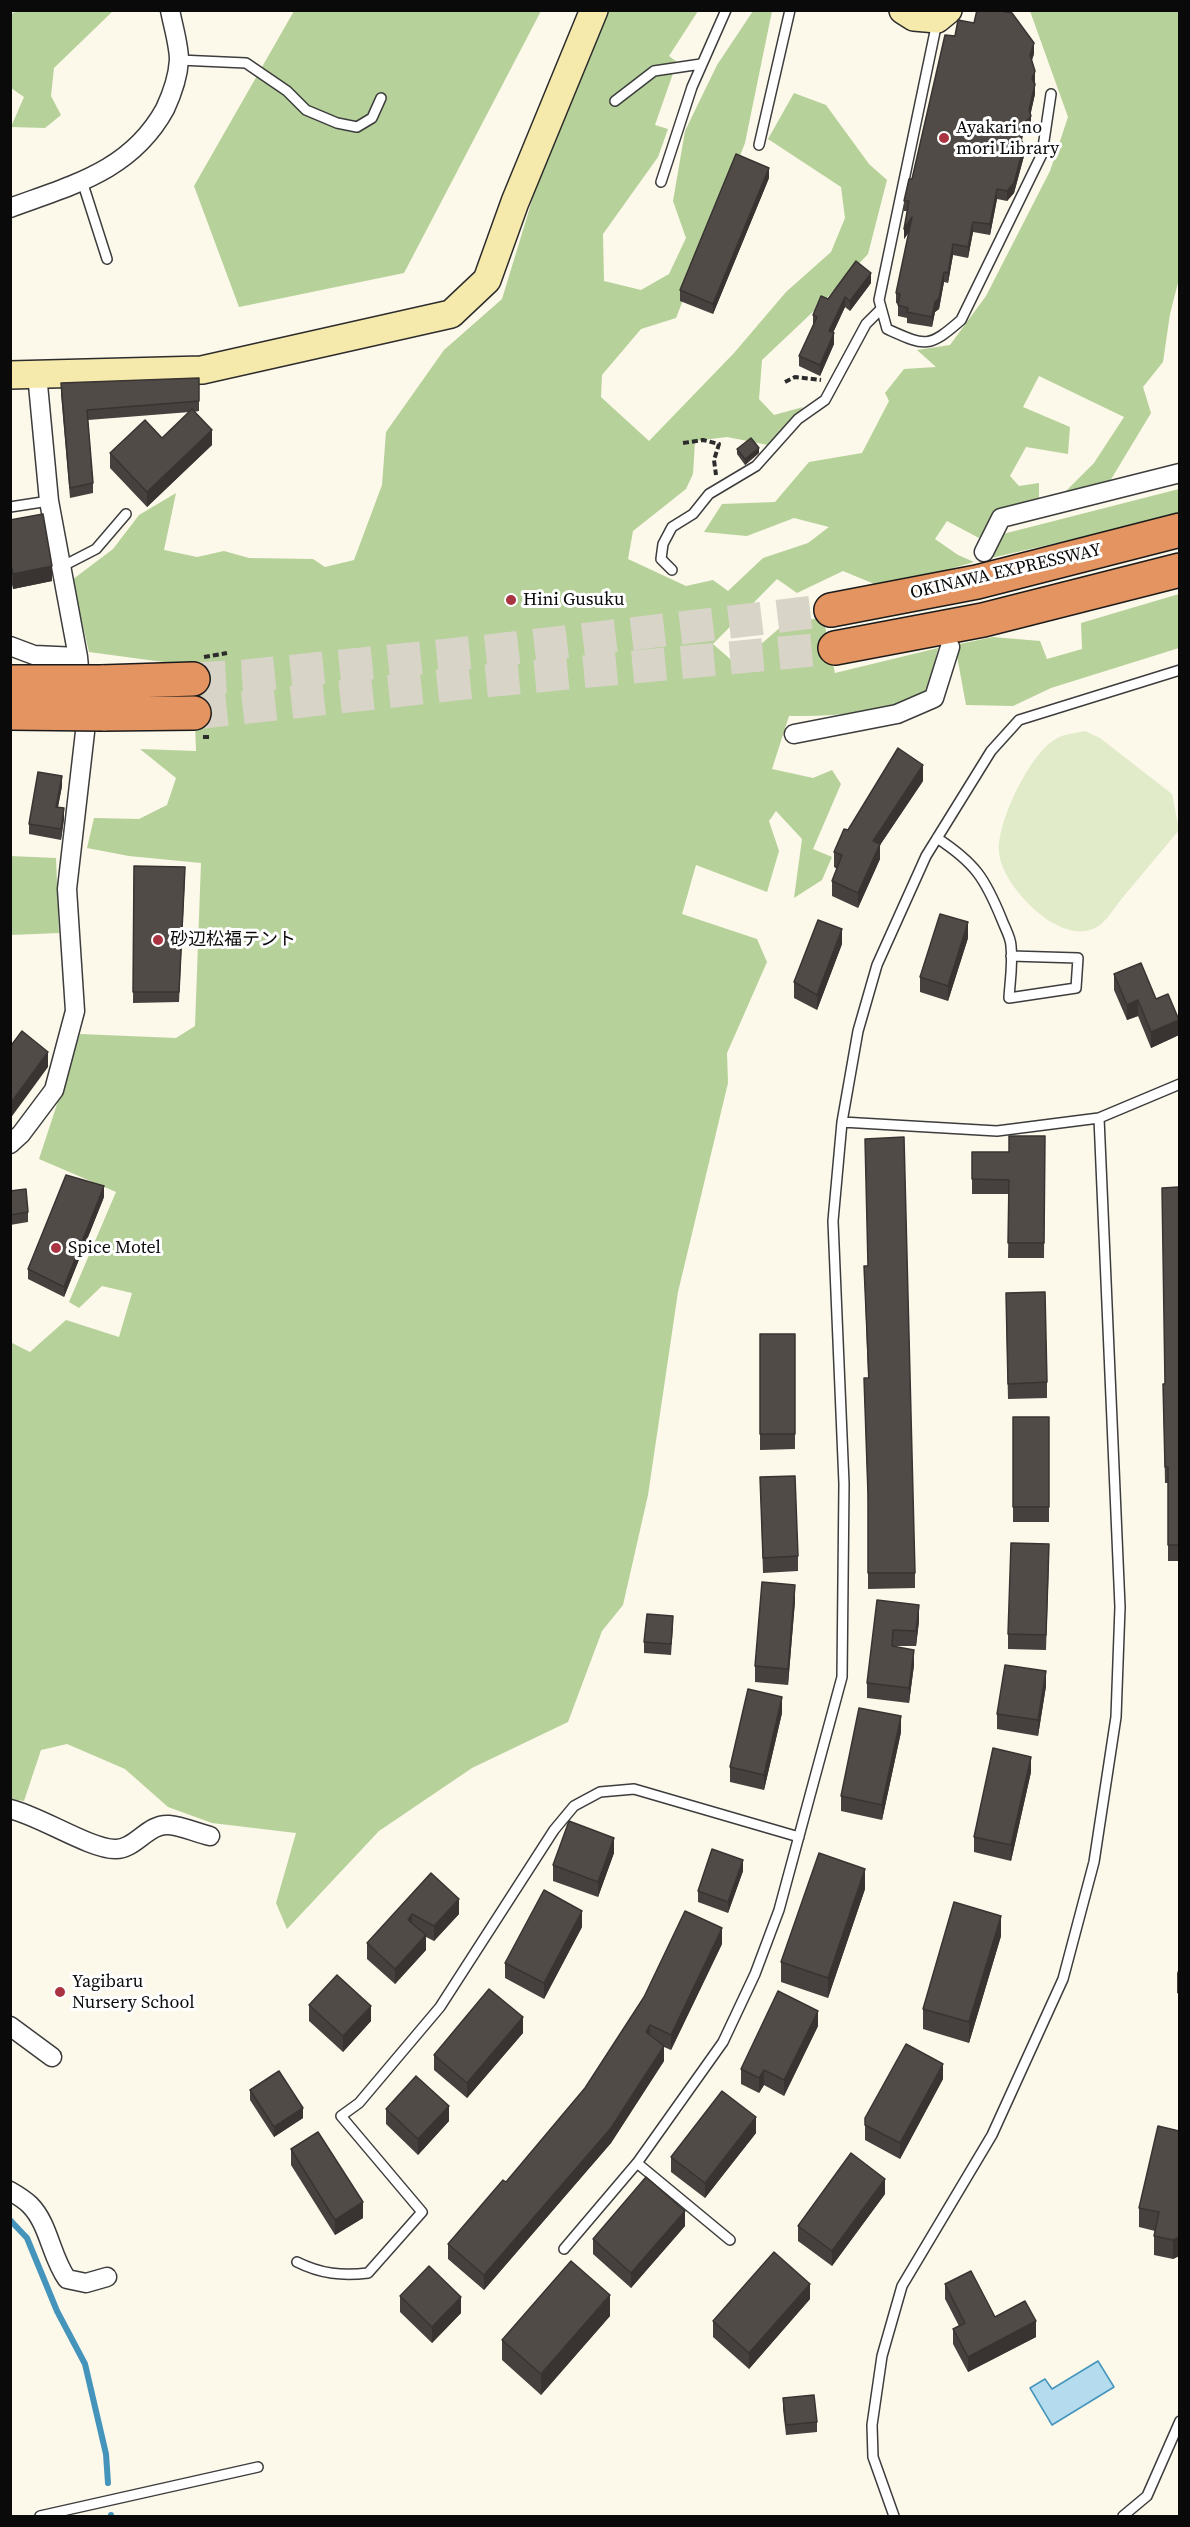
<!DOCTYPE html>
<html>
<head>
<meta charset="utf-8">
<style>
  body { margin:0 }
  #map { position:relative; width:1190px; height:2527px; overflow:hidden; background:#fcf8ea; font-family:"Source Serif 4",serif }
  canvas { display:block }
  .frame { position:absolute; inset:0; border:12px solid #0a0a0a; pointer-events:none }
</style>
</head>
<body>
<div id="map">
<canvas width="1190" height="2527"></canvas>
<div class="frame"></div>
</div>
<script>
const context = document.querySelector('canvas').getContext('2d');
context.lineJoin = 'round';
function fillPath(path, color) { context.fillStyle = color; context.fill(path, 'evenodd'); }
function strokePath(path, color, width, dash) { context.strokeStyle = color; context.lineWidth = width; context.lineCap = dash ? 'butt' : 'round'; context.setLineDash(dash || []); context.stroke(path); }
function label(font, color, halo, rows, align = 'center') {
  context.font = font + ' "Source Serif 4","Noto Sans JP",serif'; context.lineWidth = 6; context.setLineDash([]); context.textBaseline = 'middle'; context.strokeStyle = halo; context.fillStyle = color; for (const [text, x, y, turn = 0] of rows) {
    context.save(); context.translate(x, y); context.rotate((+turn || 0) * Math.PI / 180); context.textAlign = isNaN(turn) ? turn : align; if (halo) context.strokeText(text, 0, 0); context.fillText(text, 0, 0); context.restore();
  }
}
const forest = new Path2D(`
  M19,10L113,11L54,68L51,96L61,115L45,128L11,127L24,97L11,88V14Z
  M294,11H541L404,273L239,307L194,186Z
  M606,11H698L669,56L677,62L655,125L668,129L658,157L603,234L604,281L641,290L669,274L686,238L673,201L685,131L717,65L753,11H772L745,143L676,318L641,329L602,375L601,397L649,441L734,353L786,292L831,252L845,218L841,187L768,139L794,93L826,105L869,164L887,180L868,254L818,307L762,360L759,399L774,415L803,407L768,445L727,437L695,441L693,474L686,489L633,531L628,559L686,586L713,580L728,591L763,558L808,543L829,527L794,518L747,536L704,532L722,504L775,502L809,462L862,453L889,401L885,393L904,369L936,367L917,350L950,345L986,296L1050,171L1068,117L1030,11H1179V279L1170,314L1163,362L1143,387L1151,413L1110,481L1063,494L1094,463L1124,417L1039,376L1023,407L1070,427L1068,454L1026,447L1010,476L1019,486L1039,483V498L997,512L979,538L947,521L935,539L958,555L974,562L884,588L843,571L797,593L777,579L713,644L737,665L783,625L823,617L835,673L938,648L927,695C882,712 837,717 789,716L772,769L813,778L832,770L841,784L813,849L832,857L822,880L794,898L802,839L776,811L769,821L779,851L767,892L696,865L682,914L757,939L767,962L727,1053L728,1083L678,1292L648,1495L623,1605L602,1631L568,1722L472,1768L379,1831L287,1929L276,1903L296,1833L212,1823L168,1807L125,1769L67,1744L41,1750L24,1801L11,1799L10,1342L30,1352L66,1320L119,1337L132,1293L102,1286L79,1308L69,1302L116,1192L39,1159L80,1034L176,1038L195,1026L201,863L129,856L87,848L94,818L139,819L167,805L176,778L140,749L196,751L193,666L89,652L72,580L113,549L139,515L176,493L164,550L197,557L224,551L249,558L313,559L325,567L354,560L382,485L386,432L444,350L502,299L544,161Z
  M1179,489V515L991,558L1003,534Z
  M1179,594V648L1051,688L1013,706L966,705L955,645L993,637L1040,641L1047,659L1082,649L1081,623Z
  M10,856L56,858L59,933L11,935Z`);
const pitch = new Path2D(`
  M1085,731L1100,738L1172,794L1179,830C1161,852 1142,874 1124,896C1116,905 1109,918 1100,925C1064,952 1001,886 999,852C997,822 1029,756 1054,740C1063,734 1075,733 1085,731Z`);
const water = new Path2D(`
  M1098,2361L1114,2387L1052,2425L1030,2388L1045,2379L1052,2389Z`);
const stream = new Path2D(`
  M10,2220L27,2238L57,2311L85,2364L106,2454L108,2483
  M111,2515V2516`);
const highwayTunnel = new Path2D(`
  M193,679L246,676L496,650L831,610
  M194,713L485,681L835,648`);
const path = new Path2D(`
  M785,382L795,377L821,380
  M683,443L703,440L719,444L714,460L716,475
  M204,657L227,653
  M203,737H212`);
const lane = new Path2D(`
  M937,22L879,300L887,329C925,346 928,349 961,320L1042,154L1051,94
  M179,60L246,63L287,91L306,110L337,123L357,127L372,118L381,98
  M615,101L654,71L701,64
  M759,145L790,10
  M82,181L107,259
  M661,182L692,87L726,10
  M10,507L49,501
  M61,567L96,549L126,514
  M672,570L661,559L663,544L672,527L693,514L709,494L756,466L798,419L825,400L866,324L881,309
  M937,838C975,863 985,878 1002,920C1005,928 1011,938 1011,946C1013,963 1010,981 1009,998L1076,988L1078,958L1011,956
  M842,1122L997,1131L1099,1118L1180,1084
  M637,2163L730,2240
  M564,2249L637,2163L723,2042L755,1974L779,1910L842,1677L844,1484L833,1221L842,1122L858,1031L877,965L926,856L991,751L1019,720L1180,670
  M297,2262C321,2274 342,2276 368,2273L422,2212L341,2116L359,2103L440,2007L554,1830L574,1806L600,1792L634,1789L799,1837
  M40,2516L258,2467
  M894,2516L873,2457L872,2425L882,2356L902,2286L992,2135L1063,1979L1094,1862L1116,1717L1120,1607L1099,1118
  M1123,2516L1147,2496L1180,2421`);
const street = new Path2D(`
  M10,208C72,185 131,171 165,109C172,94 178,77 179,60C179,45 173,26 170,10
  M984,552L1001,518L1180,473
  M10,646L34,655L78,657
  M794,734L897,714L934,698L950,647
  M10,1144L21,1134L54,1090L75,1011L67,889L85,732L78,657L49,501L37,374
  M10,1809C40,1816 90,1849 115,1849C135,1850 148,1823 169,1825C182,1826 197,1833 210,1836
  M10,2026L52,2057
  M10,2191C17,2195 25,2200 30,2205C49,2224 51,2257 67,2279L86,2283L107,2277`);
const secondary = new Path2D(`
  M903,10L914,17L937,19L948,10
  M10,375L202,370L451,314L487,280L515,202L594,10`);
const highway = new Path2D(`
  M831,610L977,582L1180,530
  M835,648L983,620L1180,570
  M101,682L193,679
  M103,714L194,713`);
const highwayBridge = new Path2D(`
  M10,682H101
  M10,713L103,714`);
const wall = new Path2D(`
  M1034,54L1032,60L1035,82V94L1030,115L1031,127L1023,134L1022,141L1024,156L1014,193L1007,201L997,199L990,235L973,232L968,258L953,255L948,283L944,282L939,309L935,312L932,327L907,323V318L898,316V304L896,303V293L909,232L904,239L907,211H904V201L912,179Z
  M769,178L713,314L680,301V290Z
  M871,283L850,311L845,307L833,333L834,344L820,376L799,366V356L813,326V315L828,299Z
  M199,378V411L194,412L212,445L147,507L110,468V453L162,438L190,412L88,420L93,483V493L70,498L61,394V383Z
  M737,449L759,453L745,465L737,454Z
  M10,520L52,581L13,589L10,576Z
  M923,781L880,845V859L858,908L832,896V881L837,869L834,867V852L848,830Z
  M62,786L58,807L64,819L61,840L29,834V824Z
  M134,866L185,877L179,1002L133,1003Z
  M968,938L948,1001L920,992V977Z
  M842,944L817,1010L794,998V982Z
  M1114,974L1179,1035L1151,1048L1138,1016L1127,1020L1114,990Z
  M1045,1136L1044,1258H1008L1009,1194H972V1152H1009Z
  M1179,1187V1561H1168V1483H1165L1163,1384H1165Z
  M10,1191L28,1212V1222L10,1225Z
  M104,1197L64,1297L28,1279V1269Z
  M864,1266H868L915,1573V1588L868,1589V1506L864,1378H868Z
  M1006,1309L1047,1382V1398L1008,1399Z
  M760,1334H795V1449L760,1450Z
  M1013,1417H1049V1522H1013Z
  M760,1477L798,1556V1571L763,1573Z
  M1049,1559L1046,1650L1008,1649V1634Z
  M877,1600L919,1621L916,1646H893V1647L914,1665L909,1703L867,1698V1683Z
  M795,1601L788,1685L755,1682V1666Z
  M673,1626L671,1655L644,1653V1642Z
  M1046,1686L1038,1736L997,1729V1714Z
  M782,1713L764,1790L730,1782V1767Z
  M901,1732L882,1820L841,1811V1796Z
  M1031,1772L1011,1861L974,1852V1837Z
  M614,1853L598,1897L553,1881V1865Z
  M743,1871L728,1913L698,1902V1891Z
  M431,1873L459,1914L434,1941L426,1937V1950L395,1984L367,1959V1943Z
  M865,1889L828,1998L781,1982V1962Z
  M582,1927L544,1999L505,1978V1963Z
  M1001,1936L969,2043L923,2029V2009Z
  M722,1944L671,2050L664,2047V2061L611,2143L484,2290L448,2259V2244L506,2182Z
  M1179,1968V1994L1177,1993V1973Z
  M309,2005L371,2021L343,2052L309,2021Z
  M818,2026L784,2096L764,2085L759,2093L741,2084V2069Z
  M523,2033L467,2098L434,2070V2055Z
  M943,2079L900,2159L865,2140V2118Z
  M250,2090L303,2118L274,2137L250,2100Z
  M386,2109L449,2121L418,2155L386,2124Z
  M1179,2131V2256L1173,2259L1154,2255V2236L1155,2231L1139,2227V2208Z
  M756,2133L705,2198L671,2172V2157Z
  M291,2149L363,2218L335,2235L291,2165Z
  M885,2194L832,2266L798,2241V2226Z
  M685,2226L631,2288L593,2254V2239Z
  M945,2284L995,2317L1036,2337L968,2372L953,2344V2329L959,2326L945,2299Z
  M400,2296L461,2313L432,2343L400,2312Z
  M810,2299L749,2369L713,2337V2321Z
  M610,2316L541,2395L502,2360V2340Z
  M783,2398L817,2422V2432L786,2435L783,2409Z`);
const shadedWall = new Path2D(`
  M1034,43V54L1030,65V55Z
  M1035,71V82L1032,89V79Z
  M1035,84V94L1030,117L1031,116V127L1023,134L1020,148V138L1023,124L1029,110Z
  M1024,145V156L1014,193L1007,201V191Z
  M769,168V178L713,314V304Z
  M997,189V199L990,235V224Z
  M912,217V228L904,239V229Z
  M973,222V232L968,258V247Z
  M953,244V255L948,283V273Z
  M944,272V282L939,309L935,312L932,327V317L935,302Z
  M871,273V283L850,311V301Z
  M845,297V307L829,341V331Z
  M834,333V344L820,376V365Z
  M212,430V445L147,507V492Z
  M759,448V453L745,465V459Z
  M52,566V581L13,589V574Z
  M923,765V781L880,845V859L858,908V893L873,841Z
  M62,776V786L56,817V807Z
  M64,808V819L61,840V829Z
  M968,922V938L948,1001V986Z
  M842,929V944L817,1010V995Z
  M1138,1000V1016L1127,1020V1005Z
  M1179,1020V1035L1151,1048V1032Z
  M48,1052V1067L10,1119V1104Z
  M104,1186V1197L64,1297V1287Z
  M795,1585V1601L788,1685V1669Z
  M919,1605V1621L916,1646V1631Z
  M914,1650V1665L909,1703V1688Z
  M1046,1671V1686L1038,1736V1720Z
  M782,1697V1713L764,1790V1775Z
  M901,1716V1732L882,1820V1805Z
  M1031,1757V1772L1011,1861V1845Z
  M614,1838V1853L598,1897V1882Z
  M743,1860V1871L728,1913V1902Z
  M865,1869V1889L828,1998V1978Z
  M459,1899V1914L434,1941V1926Z
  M582,1911V1927L544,1999V1983Z
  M412,1914V1929L408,1920Z
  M1001,1916V1936L969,2043V2022Z
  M722,1928V1944L671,2050V2035Z
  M426,1935V1950L395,1984V1969Z
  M371,2006V2021L343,2052V2036Z
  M818,2011V2026L784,2096V2080Z
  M523,2017V2033L467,2098V2083Z
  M650,2025V2040L646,2032Z
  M664,2046V2061L611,2143L484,2290V2275Z
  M943,2064V2079L900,2159V2143Z
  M764,2070V2085L759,2093V2078Z
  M449,2106V2121L418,2155V2139Z
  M303,2108V2118L274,2137V2127Z
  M756,2117V2133L705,2198V2183Z
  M885,2179V2194L832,2266V2251Z
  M363,2202V2218L335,2235V2220Z
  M685,2211V2226L631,2288V2273Z
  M1179,2237V2256L1173,2259V2240Z
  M810,2284V2299L749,2369V2353Z
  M610,2295V2316L541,2395V2374Z
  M461,2297V2313L432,2343V2327Z
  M1036,2321V2337L968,2372V2357Z`);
const building = new Path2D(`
  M977,10H995L1012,13L1034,43L1030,55L1035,71L1032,79L1035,84L1029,110L1031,116L1023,124L1020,138L1024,145L1014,183L1007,191L997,189L990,224L973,222L968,247L953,244L948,273L944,272L939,298L935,302L932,317L907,312L908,308L898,305L900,294L896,293L912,217L904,229L909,201H904L909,179H912L945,35L955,36L958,20L974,23Z
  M736,154L769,168L713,304L680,290Z
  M856,261L871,273L850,301L845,297L829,331L834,333L820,365L799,356L817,317L813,315L821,296L828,299Z
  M199,378V401L87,410L93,483L70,488L61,383Z
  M192,409L212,430L147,492L110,453L145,420L162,438Z
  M751,438L759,448L745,459L737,449Z
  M43,514L52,566L13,574L10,560V520Z
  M898,748L923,765L873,841L880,844L858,893L832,881L842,855L834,852L844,829L848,830Z
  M38,772L62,776L56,807L64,808L61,829L29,824Z
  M134,866L185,867L179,992H133Z
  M940,914L968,922L948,986L920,977Z
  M818,920L842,929L817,995L794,982Z
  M1141,963L1156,999L1168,994L1179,1020L1151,1032L1138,1000L1127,1005L1114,974Z
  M22,1031L48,1052L10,1104V1047Z
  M1009,1136H1045L1044,1243H1008L1009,1180L972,1179V1152H1009Z
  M904,1137L915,1573H868V1494L864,1378H869L864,1266H868L865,1139Z
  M66,1175L104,1186L64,1287L28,1269Z
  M1179,1187V1545H1168V1467H1165L1163,1384H1165L1162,1188Z
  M26,1189L28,1212L10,1215V1191Z
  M1045,1292L1047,1382L1008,1384L1006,1293Z
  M760,1334H795V1434H760Z
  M1013,1417H1049V1507H1013Z
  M795,1476L798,1556L763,1558L760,1477Z
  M1011,1543L1049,1544L1046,1635L1008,1634Z
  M762,1582L795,1585L788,1669L755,1666Z
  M877,1600L919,1605L916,1631L893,1630L892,1646L914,1650L909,1688L867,1683Z
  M647,1614L673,1616L671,1644L644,1642Z
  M1005,1665L1046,1671L1038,1720L997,1714Z
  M748,1689L782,1697L764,1775L730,1767Z
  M859,1708L901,1716L882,1805L841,1796Z
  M993,1748L1031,1757L1011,1845L974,1837Z
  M569,1821L614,1838L598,1882L553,1865Z
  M712,1849L743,1860L728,1902L698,1891Z
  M819,1853L865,1869L828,1978L781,1962Z
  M431,1873L459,1899L434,1926L412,1914L408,1920L426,1935L395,1969L367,1943Z
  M544,1890L582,1911L544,1983L505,1963Z
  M954,1902L1001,1916L969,2022L923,2009Z
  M685,1911L722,1928L671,2035L650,2025L646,2032L664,2046L611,2128L484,2275L448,2244L503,2180L506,2182L585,2088L644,1997Z
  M337,1975L371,2006L343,2036L309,2005Z
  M489,1989L523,2017L467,2083L434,2055Z
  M778,1991L818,2011L784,2080L764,2070L759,2078L741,2069Z
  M906,2044L943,2064L900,2143L865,2125V2118Z
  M279,2071L303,2108L274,2127L250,2090Z
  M416,2076L449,2106L418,2139L386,2109Z
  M722,2091L756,2117L705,2183L671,2157Z
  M1158,2126L1179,2131V2237L1173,2240L1154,2236L1159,2212L1139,2208Z
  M318,2132L363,2202L335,2220L291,2149Z
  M851,2153L885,2179L832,2251L798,2226Z
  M646,2177L685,2211L631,2273L593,2239Z
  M774,2252L810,2284L749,2353L713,2321Z
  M571,2261L610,2295L541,2374L502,2340Z
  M429,2266L461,2297L432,2327L400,2296Z
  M971,2271L995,2317L1025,2301L1036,2321L968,2357L953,2329L965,2323L945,2284Z
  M814,2395L817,2422L786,2425L783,2398Z`);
const markers = [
  [944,138,6,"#a93340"],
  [511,600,6,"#a93340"],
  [158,940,6,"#a93340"],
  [56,1248,6,"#a93340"],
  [60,1992,6,"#a93340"]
];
const poiNames = [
  ["Ayakari no",956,128],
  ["mori Library",956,149],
  ["Hini Gusuku",523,600],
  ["砂辺松福テント",170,940],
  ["Spice Motel",68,1248],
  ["Yagibaru",72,1982],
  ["Nursery School",72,2003]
];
const streetNames = [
  ["OKINAWA EXPRESSWAY",1006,572,-13]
];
fillPath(forest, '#b6d199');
fillPath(pitch, '#e1ebc9');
fillPath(water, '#b4dcee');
strokePath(water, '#4494bc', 1.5);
strokePath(stream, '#4494bc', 6);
strokePath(highwayTunnel, '#d8d4c8', 33, [33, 16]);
strokePath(lane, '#3d3d3d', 12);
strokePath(street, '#3d3d3d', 21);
strokePath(secondary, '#2c2c2c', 30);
strokePath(highway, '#1b1b1b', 36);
strokePath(path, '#2c2c2c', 4, [6, 3]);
strokePath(lane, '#fff', 9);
strokePath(street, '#fff', 18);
strokePath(secondary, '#f5e9ac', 27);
strokePath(highway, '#e39461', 33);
strokePath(highwayBridge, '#1b1b1b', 36, []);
strokePath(highwayBridge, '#e39461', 33);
fillPath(wall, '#46403e');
fillPath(shadedWall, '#393432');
fillPath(building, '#514b48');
strokePath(building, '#393432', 1.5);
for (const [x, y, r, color] of markers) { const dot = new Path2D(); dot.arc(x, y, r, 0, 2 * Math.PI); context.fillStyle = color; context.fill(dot); strokePath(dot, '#fff', 2); }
label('18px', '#0a0a0a', '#fff', poiNames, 'left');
label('18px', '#0a0a0a', '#fff', streetNames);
</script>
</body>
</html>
